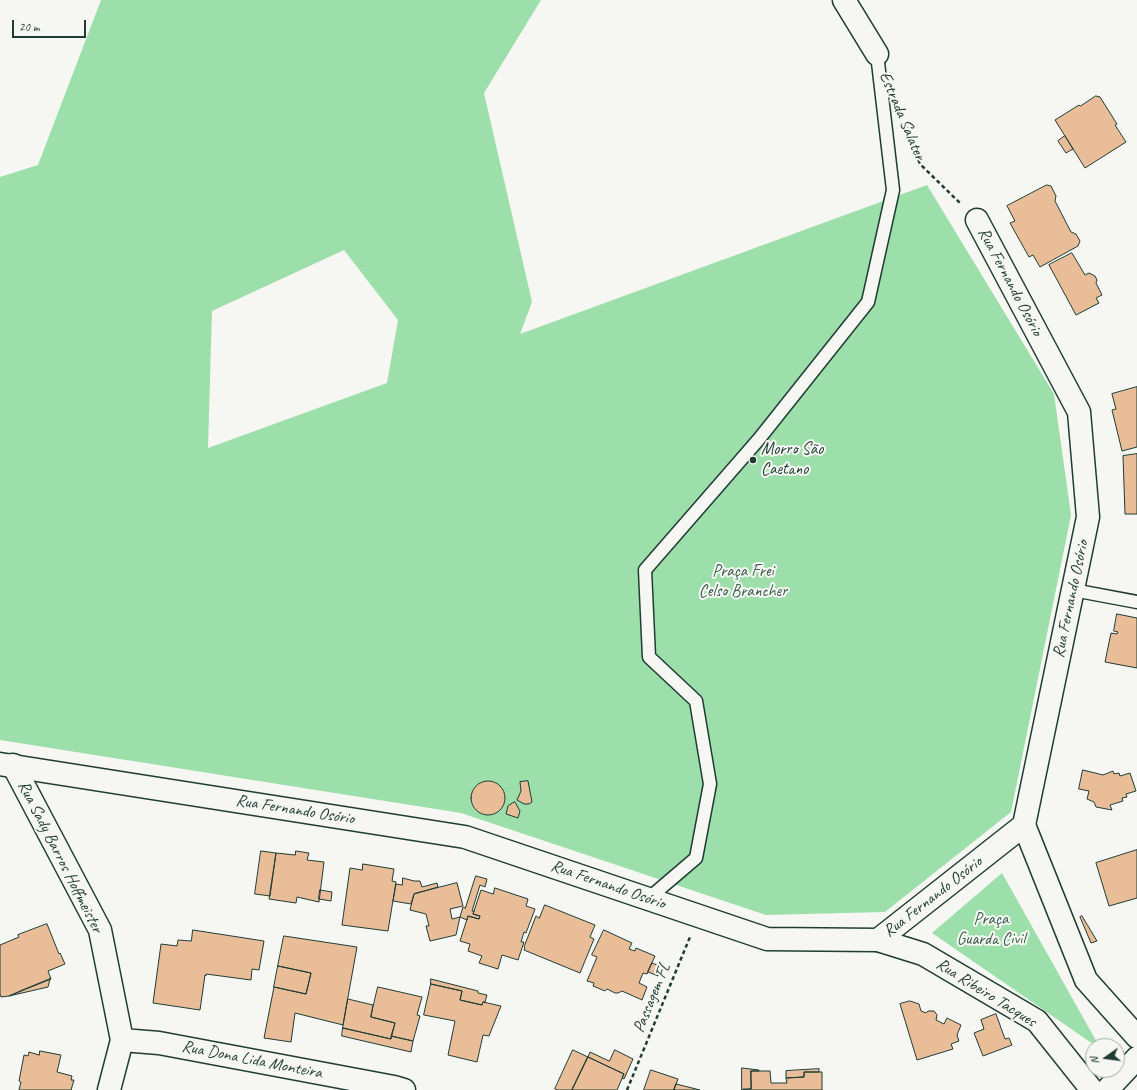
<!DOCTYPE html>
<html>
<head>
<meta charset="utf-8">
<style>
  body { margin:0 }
  #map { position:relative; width:1137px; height:1090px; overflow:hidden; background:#f6f6f2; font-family:Caveat,sans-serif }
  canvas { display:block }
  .north { position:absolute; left:1085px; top:1038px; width:40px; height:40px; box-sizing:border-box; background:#f6f6f2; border:1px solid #a0aca6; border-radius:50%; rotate:256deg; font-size:11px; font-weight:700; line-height:16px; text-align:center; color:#1f3d34 }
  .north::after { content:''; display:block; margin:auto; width:14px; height:18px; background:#1f3d34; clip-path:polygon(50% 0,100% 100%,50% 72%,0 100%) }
  .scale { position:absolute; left:12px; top:20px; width:74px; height:18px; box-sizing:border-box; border:2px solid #1f3d34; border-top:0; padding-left:5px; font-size:12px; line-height:14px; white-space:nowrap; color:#1f3d34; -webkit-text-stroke:3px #f6f6f2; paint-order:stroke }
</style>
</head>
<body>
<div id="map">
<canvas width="1137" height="1090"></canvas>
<div class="north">N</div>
<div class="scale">20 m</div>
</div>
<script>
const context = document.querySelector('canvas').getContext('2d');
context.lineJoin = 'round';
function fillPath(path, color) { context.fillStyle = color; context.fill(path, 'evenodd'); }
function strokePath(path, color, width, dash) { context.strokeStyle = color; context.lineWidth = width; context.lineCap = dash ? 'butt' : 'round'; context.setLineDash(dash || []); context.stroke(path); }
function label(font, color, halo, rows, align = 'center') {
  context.font = font + ' Caveat,sans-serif'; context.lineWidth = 4; context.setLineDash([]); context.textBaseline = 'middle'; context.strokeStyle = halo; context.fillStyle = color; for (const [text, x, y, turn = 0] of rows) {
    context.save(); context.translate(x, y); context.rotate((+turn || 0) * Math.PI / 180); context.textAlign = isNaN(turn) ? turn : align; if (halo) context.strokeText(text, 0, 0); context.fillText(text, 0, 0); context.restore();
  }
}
const green = new Path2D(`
  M101,0H541L484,93L532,302L520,334L927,185L1054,394L1071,515L1011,812L885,912L766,915L461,813L0,740V177L38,165ZM344,250L398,320L387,383L208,448L212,311Z
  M1002,873L1099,1046H1096L932,933Z`);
const building = new Path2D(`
  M1096,96L1100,97L1117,124L1115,125L1126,142L1085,168L1055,120L1079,105L1080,106Z
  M1065,136L1073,149L1066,153L1058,141Z
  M1047,185L1051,186L1056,196L1055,201L1071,232L1076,234L1080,241L1078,246L1040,267L1033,255L1029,257L1010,223L1015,221L1007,206Z
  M1072,253L1085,275L1089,273L1095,276L1097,280L1096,283L1102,295L1096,298L1099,303L1076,315L1049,265Z
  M1137,387V447L1122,451L1112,410L1116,409L1112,394Z
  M1137,454V514H1125L1123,456Z
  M1117,614L1137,618V668L1105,662L1111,633L1117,634L1118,632L1114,631Z
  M1083,770L1103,775L1113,771L1114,774L1119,773L1120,776L1130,773L1136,791L1126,794L1127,797L1122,798L1123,801L1110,805L1112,810L1096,807L1094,802L1087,799L1089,791L1079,789Z
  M528,781L532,802L529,804H524L517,800L521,791L520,782Z
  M471 798a17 17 0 1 1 34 0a17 17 0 1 1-34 0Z
  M515,802L520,811L518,818L506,814L508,806Z
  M1137,850V898L1109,906L1096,863Z
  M261,851L276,853L270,896L255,894Z
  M296,851L309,853L307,860L324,862L319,902L297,897L296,903L269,899L276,853L295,855Z
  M363,864L394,869L392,881L396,882L388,931L342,925L350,868L362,870Z
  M476,876L487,879L485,887L480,885L472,911H474L473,914L480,916L479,919L468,916L467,920L460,917L463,907L465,908Z
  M403,878L414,881H420L422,887L437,883L438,887L414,894L411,904L393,901L396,884L402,885Z
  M457,883L463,906L450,909L452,919L460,917L456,935L430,941L426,926H429L426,914L410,910L414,894Z
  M495,888L528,899L526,906L535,909L526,933L524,932L521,942H524L518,960L502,955L498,969L479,963L482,956L468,951L470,944L460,941L468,916L479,919L480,916L473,914L481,890L493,894Z
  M320,890L332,892L331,901L319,899Z
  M545,905L595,925L590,937L594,939L580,973L524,950L525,948L524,947L536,916L539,918Z
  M1082,916L1097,941L1091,943L1080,917Z
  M47,924L59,954L60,953L65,964L48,971L51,979L9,996L1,997L0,994V945L19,937L18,935Z
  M193,930L264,941L259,970L252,969L251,980L206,974V976L205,975L200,1010L153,1003L161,944L177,946L178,940L191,941Z
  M604,930L632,943L629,949L635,951L636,948L655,956L647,974L643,973L639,983L647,987L642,1000L622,991L618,993H615L607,989L605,991L593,986L594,983L587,981L597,957L592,955Z
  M284,936L357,947L343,1025L295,1013L291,1042L264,1038L274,987L306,994L311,973L278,966Z
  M652,963L662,967L658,976L648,972Z
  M278,966L311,973L306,994L274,987Z
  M50,979L48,987L9,996L20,991Z
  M431,979L478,991V993L487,995L485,1002H483L482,1005L460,1000L462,991L431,984Z
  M431,984L462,991L460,1000L482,1005L483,1002L501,1006L489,1036L483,1035L477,1062L448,1055L455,1021L424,1015Z
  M378,987L422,997L417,1015L420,1016L413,1041L391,1036L395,1023L371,1017Z
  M348,999L373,1005L371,1017L395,1023L391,1039L343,1028Z
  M910,1001L919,1004L921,1011L926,1013L928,1011H934L937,1015L936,1020L944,1024L947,1018L961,1025L957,1035L959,1041L951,1044L953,1049L917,1060L900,1004Z
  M996,1014L1005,1039L1009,1038L1012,1045L983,1056L974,1033L984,1029L981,1020Z
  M343,1028L391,1039V1036L413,1041L411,1052L342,1036Z
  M573,1050L588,1057L572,1090H558L555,1089Z
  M615,1050L633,1059L624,1079L622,1078L624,1074L588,1057L590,1052L609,1061Z
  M40,1051L61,1055L57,1072L72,1076L71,1080H74L71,1090H19L21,1082L19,1081L24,1055L28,1056L29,1052L39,1055Z
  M588,1057L624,1074L617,1090H572Z
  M742,1068L759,1070V1071H751V1089L742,1090Z
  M819,1069V1072H804V1077L786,1078V1071Z
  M651,1070L678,1079L674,1090H644Z
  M751,1071H770L771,1083H787L786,1078L804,1077V1072H822V1090H743V1089H751Z
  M676,1084L700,1090H674Z`);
const path = new Path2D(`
  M906,127L920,164L961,204
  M627,1090L690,937`);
const lane = new Path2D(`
  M1073,590L1137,602
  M648,899L696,858L710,784L696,701L649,657L645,570L759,439L868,302L893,190L877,54`);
const street = new Path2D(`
  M844,0L877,54
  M13,765L100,930L122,1040L109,1090
  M1024,825L1086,980L1137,1037
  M878,940L923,954L1037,1021L1092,1090
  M122,1040L159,1043L394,1087L404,1090
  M1107,1090L1137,1058`);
const secondary = new Path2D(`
  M0,764L465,837L767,939L878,940L1024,825L1088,517L1079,412L977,220`);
const markers = [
  [753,460,4,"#1f3d34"]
];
const streetNames = [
  ["Estrada Salater",902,116,67],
  ["Rua Fernando Osório",1010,282,62],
  ["Rua Fernando Osório",1071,599,-78],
  ["Rua Fernando Osório",295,810,9],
  ["Rua Sady Barros Hoffmeister",60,857,63],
  ["Rua Fernando Osório",608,885,19],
  ["Rua Fernando Osório",933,897,-38],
  ["Rua Ribeiro Tacques",986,993,32],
  ["Passagem FL",652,998,-68],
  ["Rua Dona Lida Monteira",252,1060,11]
];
const poiNames = [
  ["Morro São",761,450],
  ["Caetano",761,470]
];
const parkNames = [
  ["Praça Frei",743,572],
  ["Celso Brancher",743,592],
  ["Praça",991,920],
  ["Guarda Civil",991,940]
];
fillPath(green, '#9cdfaa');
fillPath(building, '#e8bd98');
strokePath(building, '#1f3d34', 1);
strokePath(lane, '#1f3d34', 15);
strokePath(street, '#1f3d34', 25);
strokePath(secondary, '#1f3d34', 25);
strokePath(path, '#1f3d34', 2.5, [4, 3]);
strokePath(lane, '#f6f6f2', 12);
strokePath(street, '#f6f6f2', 22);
strokePath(secondary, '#f6f6f2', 22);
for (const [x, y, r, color] of markers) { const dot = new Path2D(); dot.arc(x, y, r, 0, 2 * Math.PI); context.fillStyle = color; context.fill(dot); strokePath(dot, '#f6f6f2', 1.5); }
label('17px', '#1f3d34', '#f6f6f2', streetNames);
label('17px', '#1f3d34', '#f6f6f2', poiNames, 'left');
label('17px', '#385d4c', '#f6f6f2', parkNames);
</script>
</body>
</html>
